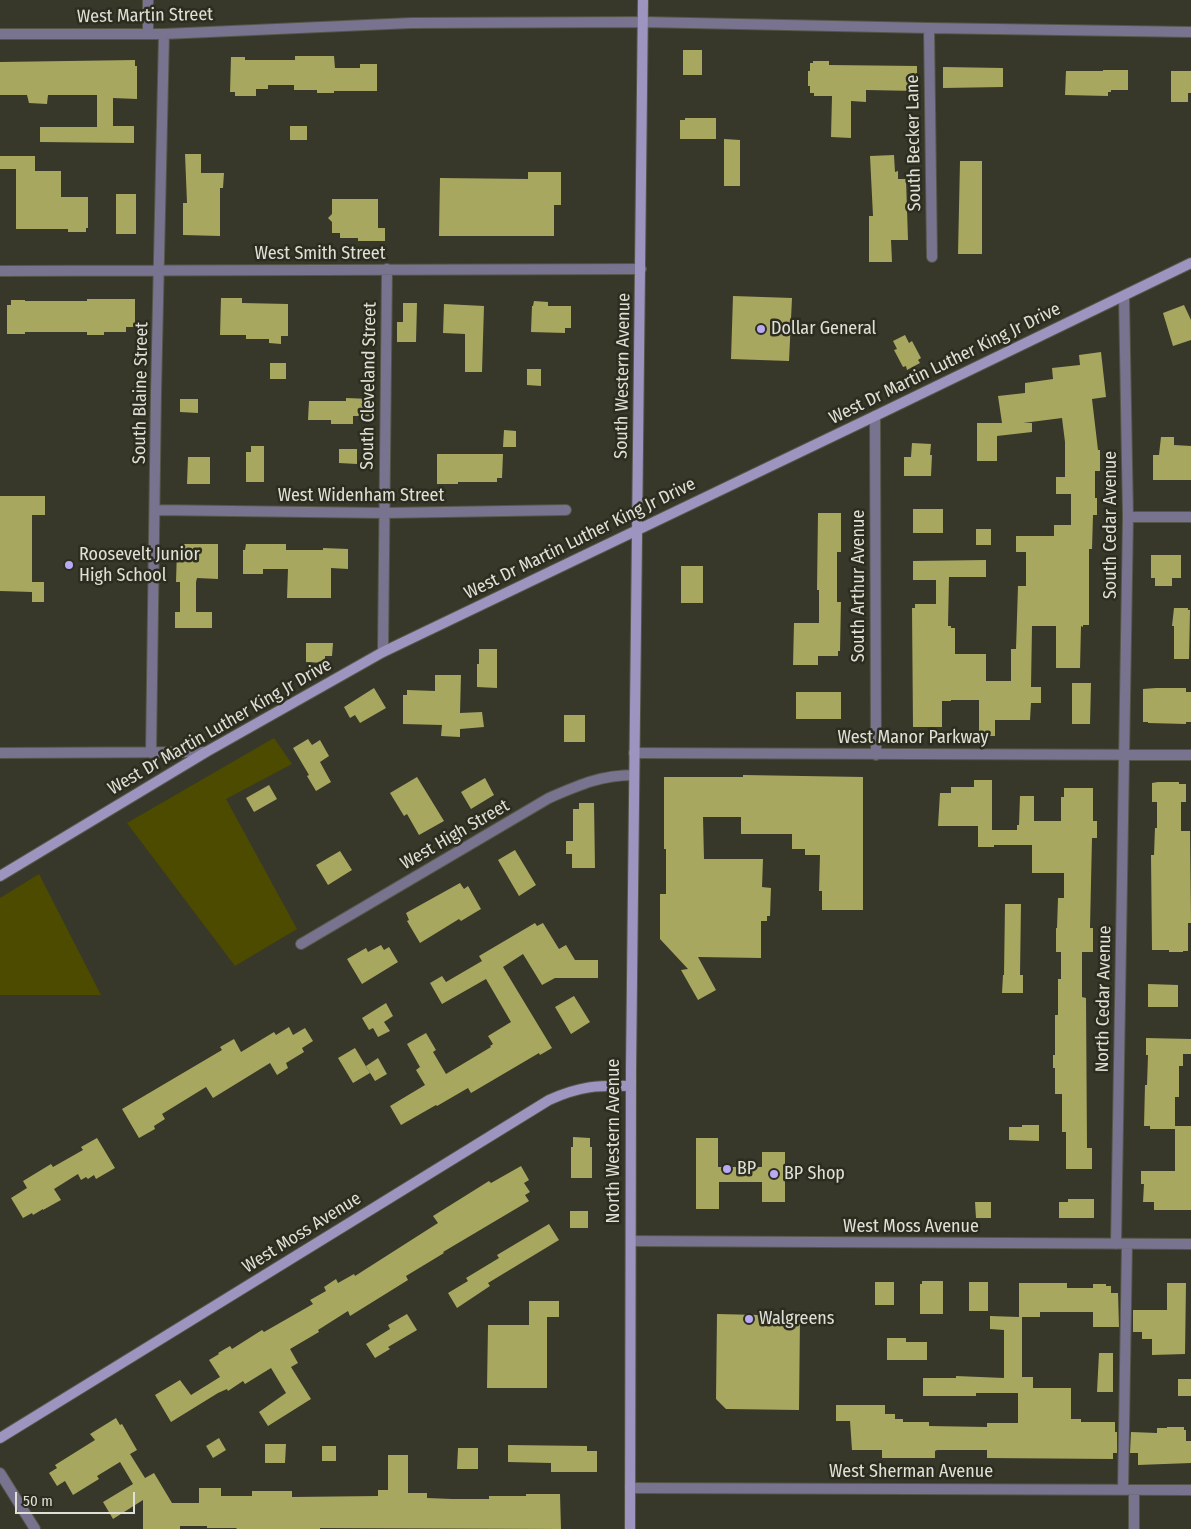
<!DOCTYPE html>
<html>
<head>
<meta charset="utf-8">
<style>
  body { margin:0 }
  #map { position:relative; width:1191px; height:1529px; overflow:hidden; background:#373829; font-family:"Fira Sans Condensed",sans-serif }
  canvas { display:block }
  .scale { position:absolute; left:15px; top:1492px; width:120px; height:22px; box-sizing:border-box; border:2px solid #dfe0d7; border-top:0; padding-left:6px; font-size:15px; line-height:18px; white-space:nowrap; color:#dfe0d7; -webkit-text-stroke:4px #2d2d1f; paint-order:stroke }
</style>
</head>
<body>
<div id="map">
<canvas width="1191" height="1529"></canvas>
<div class="scale">50 m</div>
</div>
<script>
const context = document.querySelector('canvas').getContext('2d');
context.lineJoin = 'round';
function fillPath(path, color) { context.fillStyle = color; context.fill(path, 'evenodd'); }
function strokePath(path, color, width, dash) { context.strokeStyle = color; context.lineWidth = width; context.lineCap = dash ? 'butt' : 'round'; context.setLineDash(dash || []); context.stroke(path); }
function label(font, color, halo, rows, align = 'center') {
  context.font = font + ' "Fira Sans Condensed",sans-serif'; context.lineWidth = 5; context.setLineDash([]); context.textBaseline = 'middle'; context.strokeStyle = halo; context.fillStyle = color; for (const [text, x, y, turn = 0] of rows) {
    context.save(); context.translate(x, y); context.rotate((+turn || 0) * Math.PI / 180); context.textAlign = isNaN(turn) ? turn : align; if (halo) context.strokeText(text, 0, 0); context.fillText(text, 0, 0); context.restore();
  }
}
const green = new Path2D(`
  M274,738L292,764L226,799L297,929L235,966L127,823Z
  M39,874L101,995H0V898Z`);
const building = new Path2D(`
  M683,50H702V75H683Z
  M295,56H334L335,68H360V64H377V91H334V93H317V90H294V85H268V89H256V96H235V92H230L231,57H245V60H295Z
  M135,60V66H137V99L113,98V126H134V143L40,142V127H97V95H48L47,104L29,103L27,95H0V62Z
  M813,61H829V65L917,66V91L866,90V102L851,101V138L831,137L832,96H814V93H810V86H808V71H810V63H813Z
  M943,67L1003,68V87L943,88Z
  M1103,70H1128V90H1111V92H1108V96L1065,95L1066,71H1103Z
  M1171,71H1191V93H1188V102H1171Z
  M685,118H716V139H680V120H685Z
  M290,126H307V140H290Z
  M724,139L740,140V186H724Z
  M185,154H201V173H224L223,188H220V236L183,235V203H187Z
  M894,155L895,172L898,171V179H906L908,240H891L892,262H869V216H873L870,156Z
  M0,156H35V171H61V197H88V228H86V232H68V229H16V169H0Z
  M960,161H982V254H958Z
  M528,172H561V205H554V236H439L440,178L528,179Z
  M116,194H136V234H116Z
  M332,199H378V228H385V241H358V238H340V233H332V222L328,218L332,214Z
  M733,296L792,298L789,361L731,359Z
  M221,298H242V303L288,304V336H281V344L269,343V339H246V335H220Z
  M87,299H135V327H126V332H104V335H87V332H25V334H7V305H11V300H25V301H87Z
  M534,301L548,302V306H571V328H565V333L531,332L532,306H533Z
  M403,303H417L416,342H397V322H403Z
  M444,304L484,306L482,372H465V334L443,333Z
  M1184,305L1191,320V340L1173,346L1163,313Z
  M905,335L909,343L912,341L921,358L918,360L920,363L907,370L906,366L903,367L894,350L897,349L893,341Z
  M1101,352L1106,397L1092,399L1098,450H1100V471H1095V498H1097V515H1093L1092,549H1089V625H1083V627L1081,626L1080,668H1056V626H1032L1031,687H1041V703H1031L1030,720H995V736H979V700H951V701H942V727H913L912,608H915V604H936V580H913V561L986,560V577H949L948,626H951V628H955V654H986V681H1011V649H1016L1018,586H1026V552H1016V536H1054V525H1071V494H1056V477H1065V442L1062,418L1023,423H1032V432L997,436V461H977V423H1002L998,396L1025,393V383L1053,379L1052,368L1080,365L1079,355Z
  M270,363H286V379H270Z
  M527,369H541V386L527,385Z
  M346,398L371,399V416H353V424H331V420H308L309,401H346Z
  M180,399H198V413L180,412Z
  M504,430L516,431V447H503Z
  M1161,437H1174V445L1191,446V480H1153V455H1159Z
  M912,443L931,444L930,455H932L931,476H904V457H911Z
  M251,446H264V482H246V452H251Z
  M339,449H357V464L339,463Z
  M437,454H503L502,478H497V482H458V484H437Z
  M188,457H210V484H187Z
  M0,496H45V515H32V582H44V602H32V592L0,591Z
  M913,509H943V533H913Z
  M818,513H841V552H837V602H841L840,651H838V656H818V665H793L794,623H819V590H817Z
  M976,529H991V545H976Z
  M181,544H218V579L197,578L196,582V612H212V628H175V612H180V582H176L177,549H181Z
  M246,544H286V550H323V548L348,549V569L331,568V598H287L288,569H263V574H243V550H245Z
  M1151,555H1181V578H1172V586H1155V578H1151Z
  M681,566H703V603H681Z
  M1174,608H1188V610H1190L1189,659H1174V626H1172Z
  M306,643H333L332,656H325V663L306,662Z
  M479,649H497V688L477,687V664H479Z
  M435,675H461L460,713L482,712L484,727L460,729V737L441,736L442,725L403,724V695H407V690L435,691Z
  M1072,683H1091L1090,724H1072Z
  M374,688L386,708L360,723L355,715L350,718L344,707Z
  M1156,688H1186V692H1191V722H1186V724L1148,723V722H1143V689Z
  M796,692H841V719H796Z
  M564,715H585V742H564Z
  M308,739L312,745L320,740L329,756L320,762L331,782L316,791L307,776L309,775L293,748Z
  M743,775L863,777V910H822V891H819L820,855H805V849H792V834H741V817H703L704,859H763L762,887L771,888L770,916H767V921H761V958L698,957L716,990L698,1000L681,970L688,969L660,939V894H666V849H664V777H743Z
  M417,777L444,821L419,835L407,814L404,816L390,793Z
  M485,778L494,795L471,809L461,792Z
  M974,780H992V830H1017V825H1019L1020,796H1034V821H1061V797H1064V788H1093V821H1097V838H1092L1090,928H1093V952H1082V997L1086,998L1087,1148H1092V1169H1066V1132H1062V1094H1055V1068H1053V1055H1055V1015H1058V979H1061V952H1056V928H1057L1058,898H1064V873H1032V845H994V847H978V826H938L940,793H951V787H974Z
  M1158,782H1179V784H1186V802H1181V831H1190L1191,923H1188V951H1183V952H1169V950H1152L1151,855H1154L1155,828H1157V802H1152V783Z
  M269,785L277,799L254,812L246,798Z
  M579,803H594L595,868H572V854H566V841H573V809H579Z
  M515,850L536,885L519,896L498,860Z
  M340,851L352,870L328,885L316,865Z
  M460,883L464,889L468,886L481,909L461,921L459,919L420,943L407,921L409,920L406,913Z
  M1005,904H1021L1020,975H1023V993H1002L1003,975H1004Z
  M535,923L537,926L543,923L559,949L566,945L575,960H598V978H555L542,985L523,954L503,967L552,1048L540,1055L539,1053L471,1093L468,1088L437,1106L436,1105L401,1125L390,1106L425,1085L416,1070L420,1067L407,1044L426,1033L436,1050L433,1052L446,1074L491,1047L490,1046L493,1044L488,1036L511,1022L486,979L442,1004L430,983L442,976L446,982L482,961L479,956Z
  M381,945L384,950L389,947L398,962L362,984L347,959L366,948L368,952Z
  M1148,984L1178,985V1007H1148Z
  M574,996L590,1022L571,1034L555,1007Z
  M386,1003L393,1016L384,1022L390,1031L378,1037L373,1028L369,1030L362,1018Z
  M289,1027L293,1035L305,1028L313,1041L302,1048L304,1052L286,1063L288,1068L277,1075L270,1063L213,1098L206,1087L162,1114L165,1119L154,1126L155,1129L139,1138L122,1109L222,1050L220,1047L234,1039L241,1052L274,1032L276,1035Z
  M1146,1038L1191,1039V1054H1183V1066H1179V1097H1175V1129H1150V1126H1144L1145,1085H1147L1148,1055H1146Z
  M355,1048L370,1073L353,1083L338,1058Z
  M378,1058L387,1074L375,1081L366,1066Z
  M1022,1125H1039V1141L1009,1140V1127H1022Z
  M1175,1126H1191V1210H1154V1202H1143L1144,1184H1141V1171H1175Z
  M573,1137L590,1138V1147H592V1178H571V1147H573Z
  M97,1138L115,1168L96,1179L94,1175L88,1179L86,1177L81,1180L78,1174L54,1189L61,1200L43,1210V1209L33,1215L32,1213L23,1218L11,1198L27,1188L23,1181L51,1164L53,1167L83,1150L81,1147Z
  M696,1138H718V1167H762V1152H785V1202H762V1182H719V1209H696Z
  M521,1166L529,1180L524,1183L530,1192L525,1195L529,1201L443,1252L444,1253L406,1276L408,1280L350,1316L348,1311L318,1330L319,1332L290,1349L298,1363L291,1367L311,1399L268,1426L259,1412L286,1393L271,1368L245,1384L243,1381L228,1391L227,1389L218,1393L171,1422L155,1395L180,1380L191,1395L220,1377L209,1360L219,1354L218,1353L230,1346L232,1349L262,1330L264,1332L313,1304L310,1300L326,1291L324,1287L336,1279L338,1283L354,1274L355,1276L438,1223L433,1216L489,1181L491,1183Z
  M1068,1199H1094V1218H1059V1202H1068Z
  M975,1202H991V1218H976Z
  M570,1211H588V1228H570Z
  M549,1224L559,1240L488,1283L490,1286L457,1308L448,1293L468,1281L466,1278L499,1258L497,1255Z
  M922,1281H943V1314H920V1284H922Z
  M875,1282H894V1305H875Z
  M969,1282H988V1311H969Z
  M1019,1283H1067V1288H1093V1284H1106V1286H1111V1293H1118L1119,1327H1093V1312H1040V1317H1022V1377H1033V1388H1071V1419H1081V1422H1115V1432H1117V1453H1113V1459L987,1458V1450H937L935,1451V1458H882V1450H852L850,1421H836V1405H885V1414H895V1419H903V1422H929V1426L987,1427V1423H1018V1393H976V1396H923V1378H956V1376L1004,1378V1330L990,1329V1316L1019,1317Z
  M1167,1283H1186L1185,1354L1152,1355V1339H1142V1332H1133V1310H1167Z
  M529,1301H559V1317H547V1388H487L488,1325H529Z
  M407,1314L417,1330L388,1347L390,1349L375,1358L366,1344L390,1329L388,1325Z
  M717,1314L800,1316L799,1410L726,1409L716,1399Z
  M887,1338H906V1342H927V1360H887Z
  M1099,1353H1113V1392H1097Z
  M1178,1379H1191V1396H1178Z
  M116,1418L120,1425L122,1424L137,1450L130,1454L145,1478L154,1473L172,1503H199V1488H221V1496H252V1491H292V1497L378,1496V1490H388V1455H408V1493H427V1498L452,1499H489V1496H526V1494H560L561,1529L320,1528V1529H237L236,1528H207V1526H180V1529H143V1500L113,1519L103,1502L133,1484L120,1462L97,1476L99,1479L73,1495L65,1481L57,1486L49,1473L57,1468L55,1465L95,1440L90,1434Z
  M1167,1427H1184V1430H1186V1441H1191V1463L1138,1465V1453H1130L1131,1432L1157,1433V1428H1167Z
  M219,1438L226,1450L213,1458L206,1446Z
  M265,1444H286L285,1463H265Z
  M508,1445L587,1446V1451H597V1472H551V1463L508,1462Z
  M322,1446H336V1461H322Z
  M458,1448H478V1469H457Z`);
const street = new Path2D(`
  M929,28L932,257
  M0,34H164L411,23L643,22L929,28L1191,32
  M148,34V0
  M0,271L641,269
  M875,416L876,755
  M155,510L384,513L566,510
  M1128,517H1191
  M383,652L387,269
  M0,753L206,752
  M151,753L156,392L164,34
  M634,753L1191,755
  M301,944L549,798C579,785 601,775 634,775
  M631,1241L1191,1244
  M1116,1244L1128,517L1124,296
  M0,1473L35,1529
  M630,1488L1191,1490
  M1123,1490L1127,1244
  M1134,1529V1490`);
const secondary = new Path2D(`
  M0,876L206,752L383,652L875,416L1191,263
  M0,1438L549,1100C580,1086 598,1085 631,1086
  M630,1529L631,1069L643,0`);
const markers = [
  [761,329,5,"#baaaf6"],
  [69,565,5,"#baaaf6"],
  [727,1169,5,"#baaaf6"],
  [774,1174,5,"#baaaf6"],
  [749,1319,5,"#baaaf6"]
];
const streetNames = [
  ["West Martin Street",145,16,-1],
  ["South Becker Lane",914,143,-91],
  ["West Smith Street",320,254],
  ["West Dr Martin Luther King Jr Drive",945,364,-26],
  ["South Western Avenue",623,376,-89],
  ["South Cleveland Street",369,386,-89],
  ["South Blaine Street",141,393,-89],
  ["West Widenham Street",361,496],
  ["South Cedar Avenue",1111,525,-90],
  ["West Dr Martin Luther King Jr Drive",580,539,-26],
  ["South Arthur Avenue",859,586,-90],
  ["West Dr Martin Luther King Jr Drive",220,727,-30],
  ["West Manor Parkway",913,738],
  ["West High Street",455,835,-30],
  ["North Cedar Avenue",1104,999,-89],
  ["North Western Avenue",614,1141,-90],
  ["West Moss Avenue",911,1227],
  ["West Moss Avenue",302,1233,-32],
  ["West Sherman Avenue",911,1472]
];
const poiNames = [
  ["Dollar General",771,329],
  ["Roosevelt Junior",79,555],
  ["High School",79,576],
  ["BP",737,1169],
  ["BP Shop",784,1174],
  ["Walgreens",759,1319]
];
fillPath(green, '#4c4b00');
fillPath(building, '#a8a760');
strokePath(street, '#555648', 12);
strokePath(secondary, '#555648', 12);
strokePath(street, '#78738f', 10);
strokePath(secondary, '#9d95c0', 10);
for (const [x, y, r, color] of markers) { const dot = new Path2D(); dot.arc(x, y, r, 0, 2 * Math.PI); context.fillStyle = color; context.fill(dot); strokePath(dot, '#2d2d1f', 2); }
label('18px', '#dfe0d7', '#2d2d1f', streetNames);
label('18px', '#dfe0d7', '#2d2d1f', poiNames, 'left');
</script>
</body>
</html>
